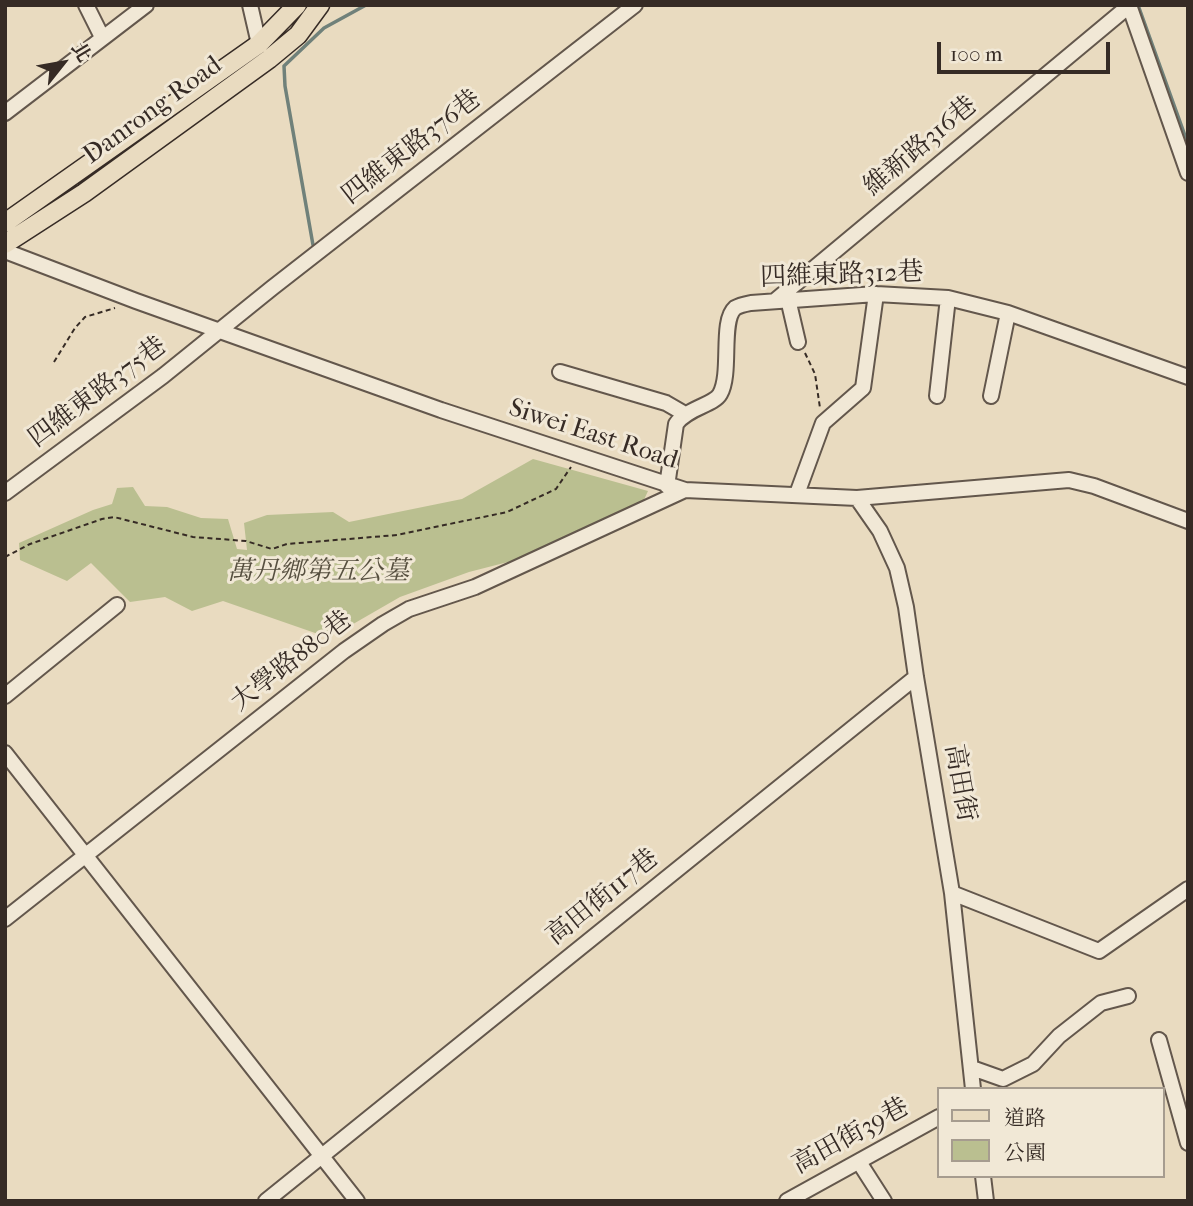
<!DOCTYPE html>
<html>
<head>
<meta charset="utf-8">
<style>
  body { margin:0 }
  #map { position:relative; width:1193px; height:1206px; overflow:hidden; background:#e9dbc0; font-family:"IM FELL French Canon","Noto Serif TC",serif }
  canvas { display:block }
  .frame { position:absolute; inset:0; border:7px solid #362b25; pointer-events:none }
  .legend { position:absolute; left:937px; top:1087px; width:228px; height:91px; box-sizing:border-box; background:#f1e8d6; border:2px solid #a69c8f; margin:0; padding:9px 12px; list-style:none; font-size:21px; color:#362b25 }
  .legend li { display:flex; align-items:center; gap:14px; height:35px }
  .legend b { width:35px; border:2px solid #a69c8f }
  .north { position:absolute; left:28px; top:28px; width:70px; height:70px; -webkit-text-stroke:5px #f1e8d6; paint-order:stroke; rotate:59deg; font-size:19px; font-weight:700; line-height:28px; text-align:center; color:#362b25 }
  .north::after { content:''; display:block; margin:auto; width:24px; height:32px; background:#362b25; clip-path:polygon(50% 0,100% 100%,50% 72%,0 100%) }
  .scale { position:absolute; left:937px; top:42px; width:173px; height:32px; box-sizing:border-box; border:4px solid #362b25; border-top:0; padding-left:9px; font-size:21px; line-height:24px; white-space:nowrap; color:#362b25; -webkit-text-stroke:5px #f1e8d6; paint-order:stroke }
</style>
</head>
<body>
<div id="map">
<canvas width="1193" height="1206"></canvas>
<div class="frame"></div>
<ul class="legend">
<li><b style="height:9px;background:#e9dbc0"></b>道路</li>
<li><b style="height:19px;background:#babf90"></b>公園</li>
</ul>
<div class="north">北</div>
<div class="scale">100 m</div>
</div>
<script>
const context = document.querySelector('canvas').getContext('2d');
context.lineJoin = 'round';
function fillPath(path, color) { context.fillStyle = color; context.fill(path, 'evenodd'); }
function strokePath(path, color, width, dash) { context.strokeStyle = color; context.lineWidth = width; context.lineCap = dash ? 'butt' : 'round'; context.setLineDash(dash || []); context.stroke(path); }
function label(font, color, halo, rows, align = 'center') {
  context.font = font + ' "IM FELL French Canon","Noto Serif TC",serif'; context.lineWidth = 6; context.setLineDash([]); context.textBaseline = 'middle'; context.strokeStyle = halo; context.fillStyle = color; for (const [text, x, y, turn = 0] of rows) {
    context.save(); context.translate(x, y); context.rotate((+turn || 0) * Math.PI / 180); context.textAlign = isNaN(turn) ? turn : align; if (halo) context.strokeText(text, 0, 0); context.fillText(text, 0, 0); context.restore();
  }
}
const green = new Path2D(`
  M533,459L648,491L642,504L539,554L469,572L400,597L341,631L318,634L223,601L192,611L165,597L130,602L91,563L67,581L20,560L19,543L93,510L112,504L117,488L133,487L145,506L167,507L201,518L228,519L237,549L247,550L244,523L267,515L333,512L349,522L462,499Z`);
const stream = new Path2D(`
  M1138,5L1188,144
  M313,245L285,86L284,66L324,28L366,5`);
const path = new Path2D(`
  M805,353L815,374L820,408
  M54,362L75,328L85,317L115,308
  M5,557L30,544L102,519L114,517L193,537L246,541L272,549L287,544L397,535L507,512L556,489L571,467`);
const minor = new Path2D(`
  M86,5L102,37
  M250,5L259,44
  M1129,5L1188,173
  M5,113L146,5
  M5,251L136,301L441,410L685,490L857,498L1069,480L1094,486L1188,521
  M788,299L798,342
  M776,300L1130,5
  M560,372L666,403L685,414
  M937,396L948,298
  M991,396L1008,313
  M667,486L676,424C687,408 714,405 720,394C732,373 720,321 735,308C740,305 746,304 751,303L876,294L948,298L1008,313L1188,377
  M5,493L163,376L272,288L635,5
  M797,494L823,423L863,388L876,294
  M857,498L880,531L897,568L906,607L916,677L952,893L973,1089
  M5,696L117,605
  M5,753L357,1201
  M952,893L1099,951L1188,889
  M5,919L344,651L383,624L409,609L475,587L685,490
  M1159,1040L1188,1143
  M972,1068L1003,1079L1033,1064L1059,1036L1101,1003L1128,996
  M859,1162L884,1201
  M983,1176L986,1201
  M266,1201L916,677
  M787,1201L939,1117`);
const major = new Path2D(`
  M5,223L259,44L297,5
  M5,244L84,193L269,59L298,35L320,5`);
const streetNames = [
  ["Danrong Road",153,111,-36],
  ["維新路316巷",921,147,-40],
  ["四維東路376巷",412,148,-38],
  ["四維東路312巷",842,276,-2],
  ["四維東路375巷",98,393,-37],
  ["Siwei East Road",593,435,18],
  ["大學路880巷",292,662,-38],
  ["高田街",959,783,80],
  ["高田街117巷",603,898,-39],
  ["高田街39巷",851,1137,-29]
];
const parkNames = [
  ["萬丹鄉第五公墓",318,573]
];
fillPath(green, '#babf90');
strokePath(stream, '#70817a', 3.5);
strokePath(minor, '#63574c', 18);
strokePath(major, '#362b25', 21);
strokePath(path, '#362b25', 2, [5, 3.5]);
strokePath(minor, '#f1e8d6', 14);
strokePath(major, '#e9dbc0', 18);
label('26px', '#362b25', '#f1e8d6', streetNames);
label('italic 26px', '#575040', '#f1e8d6', parkNames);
</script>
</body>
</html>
